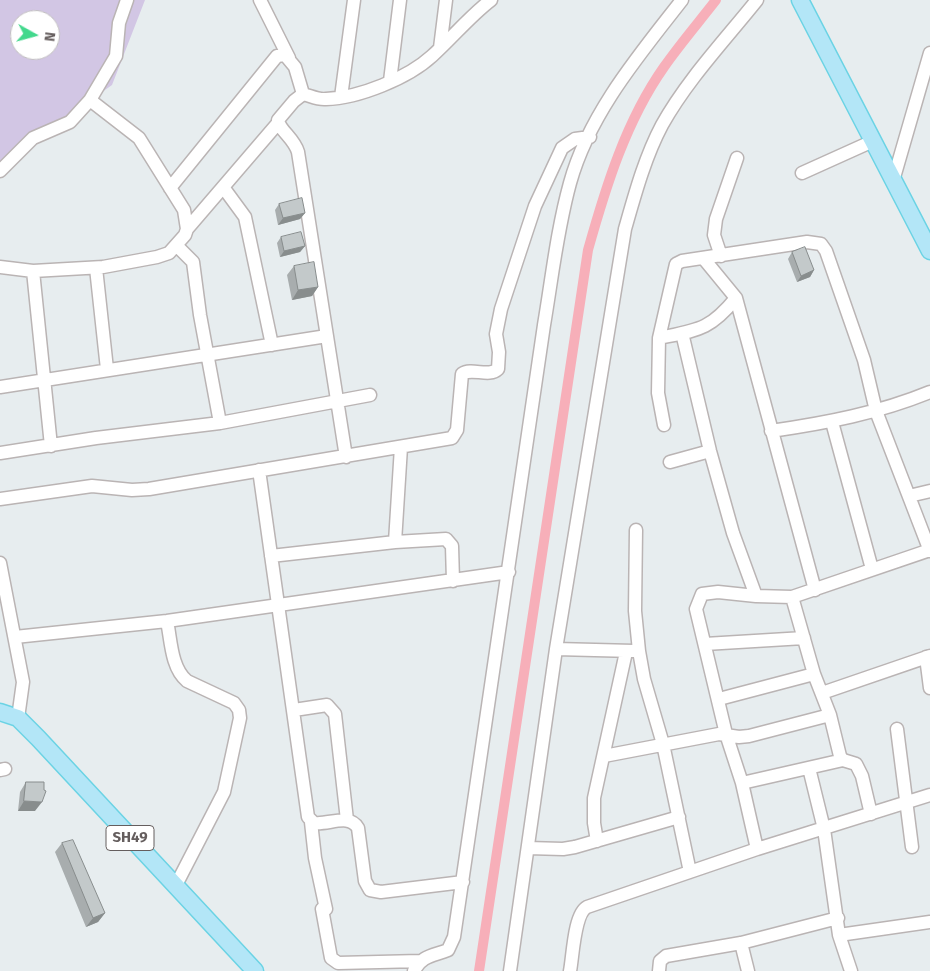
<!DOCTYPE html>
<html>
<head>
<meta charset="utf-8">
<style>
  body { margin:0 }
  #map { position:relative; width:930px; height:971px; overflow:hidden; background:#e7edef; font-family:"Fira Sans",sans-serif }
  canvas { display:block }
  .north { position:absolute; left:10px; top:10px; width:50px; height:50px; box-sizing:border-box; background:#fff; border:1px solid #c1bfbf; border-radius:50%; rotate:97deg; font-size:14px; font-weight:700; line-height:20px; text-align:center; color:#655e5e }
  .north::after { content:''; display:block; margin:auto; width:18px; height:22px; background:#43d88d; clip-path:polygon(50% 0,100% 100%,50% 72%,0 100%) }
</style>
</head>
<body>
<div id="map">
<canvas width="930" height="971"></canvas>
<div class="north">N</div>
</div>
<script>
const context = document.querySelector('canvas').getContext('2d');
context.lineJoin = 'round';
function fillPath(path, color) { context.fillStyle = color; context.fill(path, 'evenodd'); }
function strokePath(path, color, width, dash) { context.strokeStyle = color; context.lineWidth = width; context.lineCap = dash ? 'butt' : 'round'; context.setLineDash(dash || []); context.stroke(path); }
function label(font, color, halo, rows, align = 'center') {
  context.font = font + ' "Fira Sans",sans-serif'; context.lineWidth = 4; context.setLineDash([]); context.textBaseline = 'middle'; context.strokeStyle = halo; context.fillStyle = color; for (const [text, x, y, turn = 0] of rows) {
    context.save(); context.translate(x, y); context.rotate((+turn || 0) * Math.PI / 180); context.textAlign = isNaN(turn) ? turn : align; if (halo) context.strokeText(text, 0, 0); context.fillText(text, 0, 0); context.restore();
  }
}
const green = new Path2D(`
  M0,0H145L112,85L0,164ZM20,20H50V50H20Z`);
const canal = new Path2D(`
  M479,971L588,250C606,186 626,121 664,67C680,44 699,22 716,0`);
const minor = new Path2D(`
  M260,0L289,58
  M440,48L446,0
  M390,81L400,0
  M341,97L354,0
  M0,171L33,138L70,122L90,100L116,56L119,23L127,0
  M802,173L873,141
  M893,181L930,53
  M223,187L245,217L272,345
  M170,188L277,56L285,55L295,67L303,94
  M187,229L278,123
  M177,246L193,262L200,315L220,423
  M721,256L714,235L716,219L737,158
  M704,259L736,298L815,590
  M0,267L33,271L103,267L157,257L169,253L185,235L187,229L184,210L139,138L90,100
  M96,268L107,369
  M33,271L51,446
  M682,333L710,451L733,533L756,596
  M659,338C698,330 710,330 736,298
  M0,387L327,336
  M832,422L872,569
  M664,425L658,393L659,338L676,264L682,261L807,242L821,244L826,251L864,360L876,411L930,551
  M771,431C826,423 879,413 930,392
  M0,453L96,438L220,423L370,395
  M346,457L298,152C294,138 279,130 278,120L294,101L303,94C311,96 318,100 326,99C359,98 408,78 432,56C452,38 470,16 491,0
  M670,462L710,451
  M259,470L308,817L314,823C329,825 349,813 358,828L365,881L370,890L381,892L463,882
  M909,496L930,491
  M0,499L92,486L132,490L149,489L452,438L457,430L462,374C472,367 489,378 498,369L499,352L496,334L501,309L535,206L562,148L575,139L590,137
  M636,530L635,611L639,651L644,679L663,744L690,872
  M395,542L401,447
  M271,556L395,542L446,539L452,546L453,581
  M0,563L23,682L18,718
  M167,621C171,640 171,668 187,681L234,703L239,710L240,718L224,792L176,885
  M15,637L167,621L509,572
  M705,644L804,638
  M556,649L634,651
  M926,657L930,688
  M822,693L930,656
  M719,699L814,674
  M294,710L327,705L335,714L347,820
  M830,715L840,756L843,760L856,764L862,776L871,814
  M897,729L912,847
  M604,756L719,734L739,737L749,736L830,715L814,674L792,597
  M809,768L824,829L839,935L851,971
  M0,770L5,769
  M742,783L843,760
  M311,822L315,858L326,909
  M597,841L594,823V798L626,652
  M528,848L563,849L575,847L679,817
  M757,849L742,783L726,734L696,609L702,594L718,592L756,596L792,597L930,550
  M322,909L331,958L338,963L420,961
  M839,935L930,922
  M741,943L748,971
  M414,971C422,955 433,956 448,950L454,937L544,325C552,278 557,230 570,183C589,114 639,55 682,0
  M510,971L556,649L625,229C635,194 645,157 662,125C687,80 725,40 757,0
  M570,971C573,956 574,914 587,907L757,849L930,795
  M659,971L660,961L666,956L741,943L838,918`);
const major = new Path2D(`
  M800,0L930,251
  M0,712L18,718L38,738L255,971`);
const wall = new Path2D(`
  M279,204L305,213L300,219L278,225L275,210Z
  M281,237L305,246L300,252L280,257L277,243Z
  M792,252L814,270L810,277L797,282L788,259Z
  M294,266L318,287L312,296L292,300L287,275Z
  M26,782L35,811H18L20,792Z
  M62,843L105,913L98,922L86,927L55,852Z`);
const shadedWall = new Path2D(`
  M305,213L300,219L278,225L283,218Z
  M305,246L300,252L280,257L284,251Z
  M814,270L810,277L797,282L801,276Z
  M318,287L312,296L292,300L298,290Z
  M24,801L42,802L35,811H18Z
  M105,913L98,922L86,927L93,918Z`);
const building = new Path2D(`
  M302,198L305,213L283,218L279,204Z
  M301,232L305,246L284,251L281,237Z
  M805,247L814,270L801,276L792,252Z
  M314,262L318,287L298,290L294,266Z
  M26,782H44V790L46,791L42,802L24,801Z
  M73,840L105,913L93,918L62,843Z`);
const shields = [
  [130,838,48]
];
const shieldNames = [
  ["SH49",130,838]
];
fillPath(green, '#d2c6e4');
strokePath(canal, '#f7afb9', 10);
strokePath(minor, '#bab4b4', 15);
strokePath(major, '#6bd3e4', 19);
strokePath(minor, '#fff', 12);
strokePath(major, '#b3e6f7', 16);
fillPath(wall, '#a8adae');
fillPath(shadedWall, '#888d8d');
fillPath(building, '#c3c9ca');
strokePath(building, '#888d8d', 1);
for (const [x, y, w] of shields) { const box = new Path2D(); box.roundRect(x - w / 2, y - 12.5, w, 25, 4); context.fillStyle = '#fff'; context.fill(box); strokePath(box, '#655e5e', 1); }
label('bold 15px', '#655e5e', null, shieldNames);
</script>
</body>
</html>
